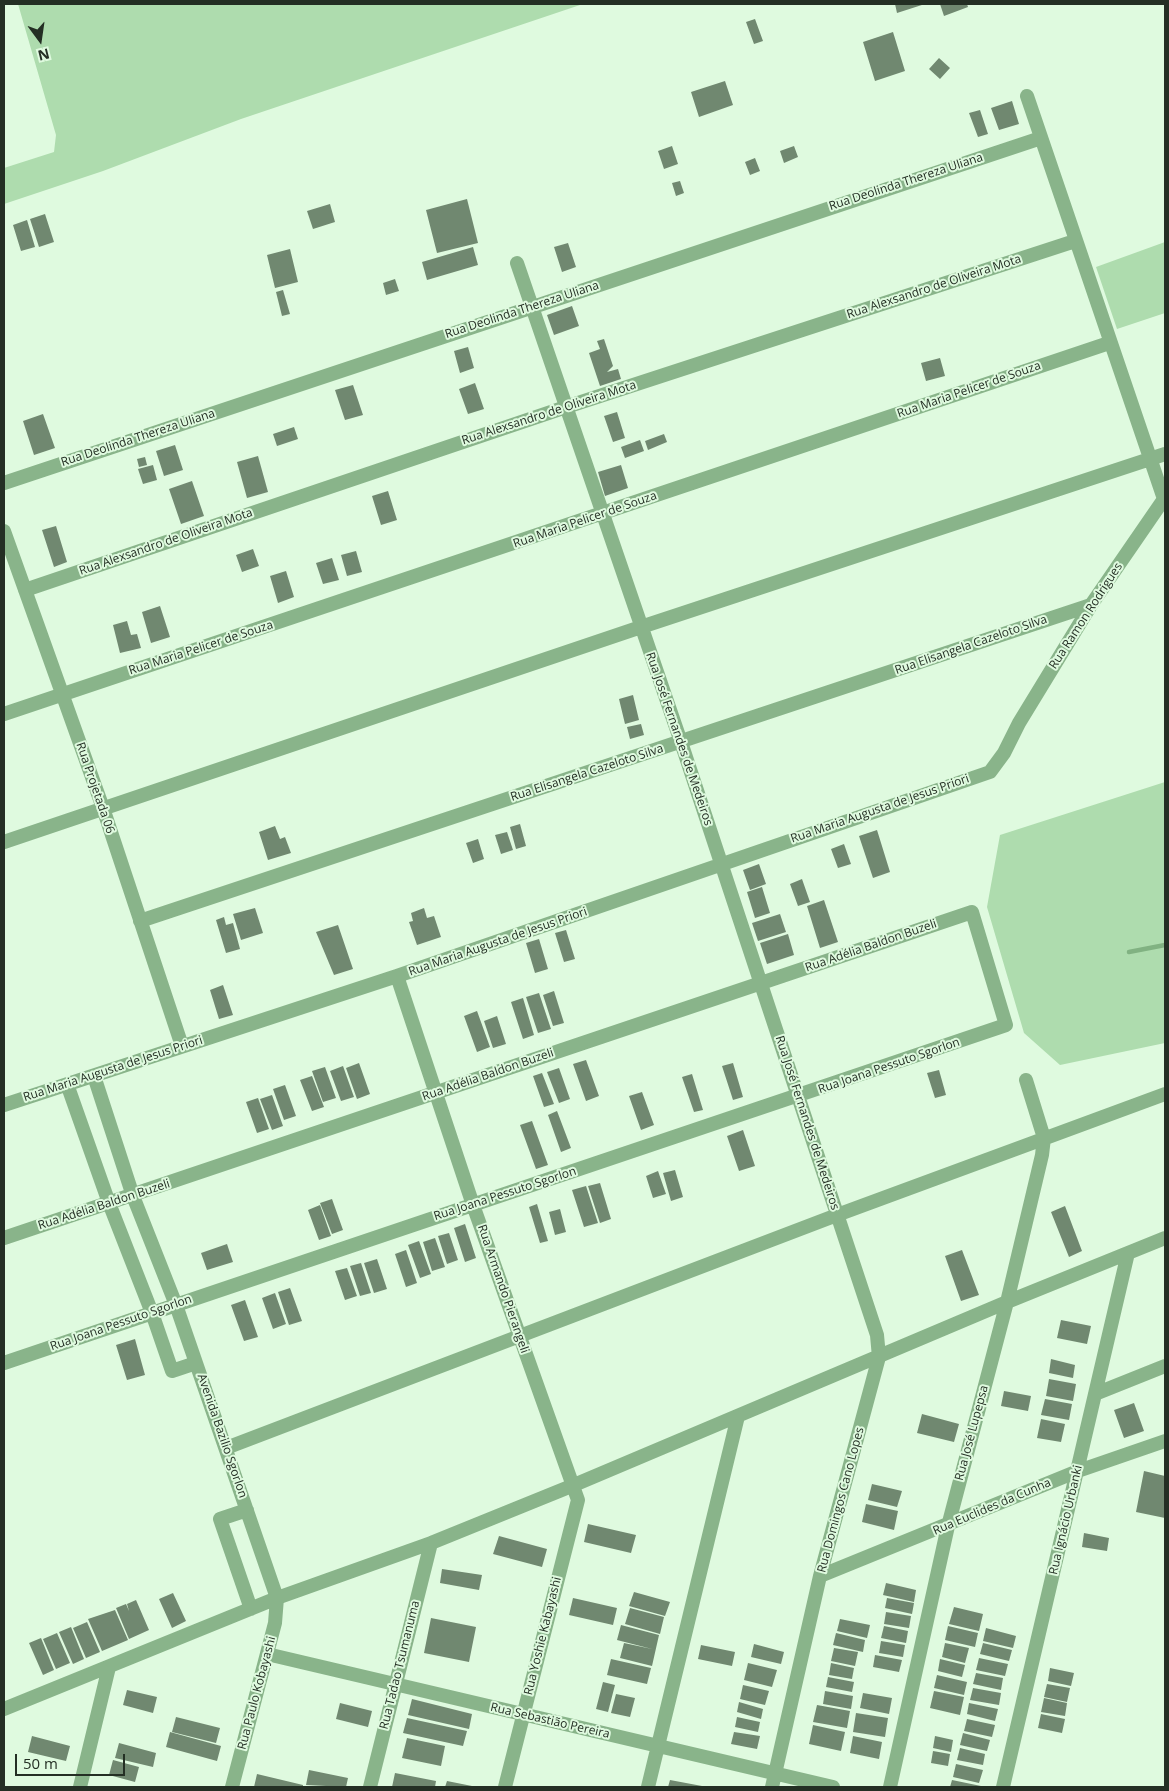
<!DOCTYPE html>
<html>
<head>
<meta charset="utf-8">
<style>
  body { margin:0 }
  #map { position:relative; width:1169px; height:1791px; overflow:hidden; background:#dffadf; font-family:"Open Sans",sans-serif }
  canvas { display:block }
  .frame { position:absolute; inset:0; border:5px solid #242f24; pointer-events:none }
  .north { position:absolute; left:15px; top:15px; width:50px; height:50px; -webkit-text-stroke:4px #dffadf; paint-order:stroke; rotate:166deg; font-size:14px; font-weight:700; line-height:20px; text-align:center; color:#242f24 }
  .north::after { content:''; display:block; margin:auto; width:18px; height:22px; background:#242f24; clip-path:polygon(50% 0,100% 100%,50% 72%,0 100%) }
  .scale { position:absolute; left:15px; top:1754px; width:110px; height:22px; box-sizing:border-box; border:2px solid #242f24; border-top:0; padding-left:6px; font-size:15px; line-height:18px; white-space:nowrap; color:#242f24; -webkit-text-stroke:4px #dffadf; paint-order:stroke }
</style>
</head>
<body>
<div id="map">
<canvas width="1169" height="1791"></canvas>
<div class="frame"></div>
<div class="north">N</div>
<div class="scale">50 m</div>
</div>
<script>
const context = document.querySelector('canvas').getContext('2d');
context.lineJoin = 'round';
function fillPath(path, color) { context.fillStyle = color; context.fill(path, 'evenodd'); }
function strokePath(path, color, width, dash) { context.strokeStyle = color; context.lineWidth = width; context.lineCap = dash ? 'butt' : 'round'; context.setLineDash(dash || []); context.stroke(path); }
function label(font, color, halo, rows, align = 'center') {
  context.font = font + ' "Open Sans",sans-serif'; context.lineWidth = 4; context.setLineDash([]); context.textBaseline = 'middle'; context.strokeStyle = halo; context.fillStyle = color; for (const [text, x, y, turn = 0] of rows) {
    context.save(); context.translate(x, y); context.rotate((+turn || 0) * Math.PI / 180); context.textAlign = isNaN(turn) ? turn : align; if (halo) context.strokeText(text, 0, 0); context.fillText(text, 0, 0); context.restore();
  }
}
const green = new Path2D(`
  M18,4H583L241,119L103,171L4,204V168L54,152L56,135Z
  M1165,242V313L1117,329L1096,267Z
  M1165,782V1043L1060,1065L1024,1033L987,907L1000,835Z`);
const stream = new Path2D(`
  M1129,952L1165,945`);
const building = new Path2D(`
  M895,4H925L897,13Z
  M940,4H967L968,7L944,16Z
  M755,19L763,41L754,44L746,22Z
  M893,32L905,71L875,81L863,42Z
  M939,58L950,68L940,79L929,69Z
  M725,81L733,105L699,117L691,92Z
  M1012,101L1019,124L999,130L991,108Z
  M980,110L988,134L978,137L969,113Z
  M672,146L678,164L664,169L658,151Z
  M794,146L798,157L784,163L780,151Z
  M755,158L760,171L750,175L745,162Z
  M680,181L684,193L676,196L672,183Z
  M467,199L478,243L437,253L426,210Z
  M330,204L335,222L313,229L307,211Z
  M45,214L54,242L39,247L30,219Z
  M27,220L35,247L21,251L13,225Z
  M568,243L576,267L562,272L554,247Z
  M473,247L478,265L427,280L422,262Z
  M290,249L298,282L275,288L267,255Z
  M395,279L399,291L386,295L383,283Z
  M283,290L290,314L282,316L276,292Z
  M572,306L579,326L554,335L547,315Z
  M604,339L613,366L607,372L618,369L621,379L600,386L589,353L600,349L597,341Z
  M468,347L474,368L460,373L454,351Z
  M940,358L945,376L926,381L921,363Z
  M475,383L484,409L468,414L459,389Z
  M353,385L363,415L345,420L335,390Z
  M617,412L625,438L613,442L604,416Z
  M43,414L55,448L34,455L23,421Z
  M294,427L298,439L277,446L273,434Z
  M664,434L667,442L648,450L645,441Z
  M640,440L644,451L625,458L621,447Z
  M175,445L183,470L164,476L156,451Z
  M258,456L268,492L247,498L237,462Z
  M145,457L147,465L139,467L137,459Z
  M153,465L157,480L143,484L138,469Z
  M621,465L628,488L605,496L598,472Z
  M192,481L204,516L181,524L169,489Z
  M388,491L397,520L381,525L372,496Z
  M56,526L67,562L54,567L42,530Z
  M253,549L259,566L242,572L236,555Z
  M356,551L362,572L347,576L341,555Z
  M332,558L339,580L323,584L316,563Z
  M286,571L294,597L278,603L270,576Z
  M160,606L170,637L151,643L142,612Z
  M127,621L131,635L137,634L141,648L120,653L113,625Z
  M633,695L639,720L625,724L619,699Z
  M641,724L644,735L630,739L627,727Z
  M520,824L526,846L516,849L510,827Z
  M275,826L280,839L285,837L291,853L268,860L259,832Z
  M877,830L890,872L873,878L859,836Z
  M507,832L513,850L501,854L495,835Z
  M478,839L484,859L473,863L466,843Z
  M844,844L851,864L838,868L831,849Z
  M759,864L766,884L750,890L743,870Z
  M802,879L810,902L798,906L790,884Z
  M762,887L770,913L755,918L747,892Z
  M824,900L838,942L820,948L807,906Z
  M255,908L263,933L241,940L233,914Z
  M424,908L427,918L434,916L441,937L417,945L409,922L413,921L411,913Z
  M780,914L786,932L758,941L752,923Z
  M224,917L226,925L233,923L240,949L226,953L216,920Z
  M338,925L353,969L334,975L316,932Z
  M566,930L575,959L564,962L555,933Z
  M788,934L794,955L767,964L760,943Z
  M539,939L548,969L535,973L526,943Z
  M223,985L233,1015L219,1019L210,990Z
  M554,991L564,1023L553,1026L543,995Z
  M539,993L551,1029L538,1033L526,997Z
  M523,998L534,1035L523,1039L511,1002Z
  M477,1011L490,1047L477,1052L464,1016Z
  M497,1016L506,1044L493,1048L484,1021Z
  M586,1060L599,1096L586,1101L573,1064Z
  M359,1063L370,1094L357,1099L346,1068Z
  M733,1063L743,1097L733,1100L722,1066Z
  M343,1066L354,1097L341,1101L330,1071Z
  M325,1067L336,1098L323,1102L312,1071Z
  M559,1068L570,1099L559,1103L547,1072Z
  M939,1070L946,1095L935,1098L927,1073Z
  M542,1073L554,1104L544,1107L533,1076Z
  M692,1074L703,1110L694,1112L682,1077Z
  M312,1076L324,1107L312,1111L300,1080Z
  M285,1085L296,1116L284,1120L273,1089Z
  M642,1092L654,1125L641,1130L629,1096Z
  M272,1095L283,1126L272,1130L260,1099Z
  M258,1098L269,1129L257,1133L246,1102Z
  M557,1111L571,1148L561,1152L548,1115Z
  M532,1121L548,1165L536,1169L520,1125Z
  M743,1130L755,1166L739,1171L727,1136Z
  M675,1170L683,1197L671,1201L663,1173Z
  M658,1171L666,1194L653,1198L646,1176Z
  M600,1183L611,1219L600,1223L588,1186Z
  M586,1186L598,1223L584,1227L572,1190Z
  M332,1199L343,1230L332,1234L320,1203Z
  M537,1204L548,1241L540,1243L529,1207Z
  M320,1205L331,1236L319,1240L308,1210Z
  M1065,1206L1082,1251L1069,1257L1051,1212Z
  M560,1209L566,1232L555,1235L549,1212Z
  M465,1224L476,1258L465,1262L454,1228Z
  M449,1233L458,1260L447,1264L438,1236Z
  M435,1238L445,1267L432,1271L423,1242Z
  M419,1241L431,1274L420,1278L408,1245Z
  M227,1244L233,1262L207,1270L201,1253Z
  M406,1250L417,1283L406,1287L395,1254Z
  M962,1250L979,1295L961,1301L945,1256Z
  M377,1259L387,1289L374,1293L364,1263Z
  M361,1263L371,1293L360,1296L350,1266Z
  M347,1268L357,1296L345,1300L335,1271Z
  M290,1288L302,1321L289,1325L278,1292Z
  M275,1293L286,1324L273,1329L262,1298Z
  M245,1300L258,1337L244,1341L231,1305Z
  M1061,1320L1091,1326L1087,1344L1057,1338Z
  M135,1339L145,1375L127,1380L116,1345Z
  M1051,1359L1075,1365L1073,1378L1049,1373Z
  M1049,1379L1076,1384L1073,1401L1046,1396Z
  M1004,1391L1031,1396L1028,1411L1001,1406Z
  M1045,1399L1072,1404L1069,1420L1041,1415Z
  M1134,1403L1144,1431L1124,1438L1114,1410Z
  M922,1414L959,1424L954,1442L917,1433Z
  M1041,1419L1065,1424L1061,1442L1037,1438Z
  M1144,1471L1165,1476V1518L1136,1512Z
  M872,1484L902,1491L897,1507L868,1500Z
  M866,1504L898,1511L894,1530L862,1522Z
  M588,1524L636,1535L631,1553L584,1542Z
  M1084,1533L1109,1538L1107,1551L1082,1547Z
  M499,1536L547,1549L542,1567L493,1554Z
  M442,1569L482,1575L479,1590L440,1583Z
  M886,1583L916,1590L914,1602L883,1595Z
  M634,1592L670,1602L665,1616L629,1606Z
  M173,1593L186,1621L172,1628L159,1599Z
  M573,1598L617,1608L613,1625L569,1615Z
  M887,1598L914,1603L912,1614L885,1608Z
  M136,1600L149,1630L129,1639L116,1608L126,1604L129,1611L127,1604Z
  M954,1607L983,1614L979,1631L949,1624Z
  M630,1608L664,1617L660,1634L625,1624Z
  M115,1610L128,1640L102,1651L88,1619Z
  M886,1612L911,1616L909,1628L884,1624Z
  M431,1618L476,1627L469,1662L424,1653Z
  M840,1619L870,1625L867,1638L837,1631Z
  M87,1622L100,1652L86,1658L73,1628Z
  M621,1625L659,1635L652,1666L620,1658L624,1643L652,1649L617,1640Z
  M884,1626L908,1631L906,1643L881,1638Z
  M948,1626L978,1633L975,1647L945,1640Z
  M71,1627L84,1659L73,1664L59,1632Z
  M986,1628L1016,1636L1013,1648L983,1641Z
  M57,1633L70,1663L56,1669L43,1639Z
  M836,1633L865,1640L863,1652L833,1645Z
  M41,1638L54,1670L43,1675L29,1643Z
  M881,1641L905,1645L903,1657L879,1653Z
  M945,1643L969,1648L965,1663L942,1657Z
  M983,1643L1012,1650L1009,1661L980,1654Z
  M754,1644L784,1652L781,1664L751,1657Z
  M701,1645L735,1652L732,1666L698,1659Z
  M834,1648L858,1652L855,1666L831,1661Z
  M875,1655L902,1660L899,1672L873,1667Z
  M979,1658L1008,1664L1005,1676L976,1670Z
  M611,1659L651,1668L647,1684L607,1675Z
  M940,1659L965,1665L962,1677L938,1671Z
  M748,1663L777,1670L772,1687L744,1680Z
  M831,1663L854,1668L852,1679L829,1675Z
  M1050,1668L1074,1673L1071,1686L1048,1681Z
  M976,1673L1003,1678L1001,1690L973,1684Z
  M937,1675L967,1682L964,1695L934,1688Z
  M828,1677L854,1682L852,1692L826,1687Z
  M603,1682L615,1685L608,1712L596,1709Z
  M1047,1684L1070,1688L1067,1702L1044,1697Z
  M743,1685L769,1691L765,1705L740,1699Z
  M973,1688L1001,1693L999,1705L970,1700Z
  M127,1690L157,1697L153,1713L123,1705Z
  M825,1691L853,1696L851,1709L823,1704Z
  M934,1691L964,1697L960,1715L930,1708Z
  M863,1693L892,1698L889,1714L860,1708Z
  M616,1694L635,1698L630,1717L611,1713Z
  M1044,1698L1067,1703L1065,1716L1041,1712Z
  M412,1699L472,1714L469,1729L408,1715Z
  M739,1702L763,1709L761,1719L737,1712Z
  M340,1703L372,1711L368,1727L336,1719Z
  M969,1703L998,1709L995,1721L967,1714Z
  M817,1705L850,1711L847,1728L813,1722Z
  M856,1713L888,1718L885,1737L853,1732Z
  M1041,1714L1065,1719L1062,1733L1038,1728Z
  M176,1717L220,1728L216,1743L172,1732Z
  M737,1717L760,1722L758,1732L735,1727Z
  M407,1718L467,1731L463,1746L403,1733Z
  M967,1719L995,1725L992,1737L964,1731Z
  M813,1725L845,1732L841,1751L809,1744Z
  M170,1732L221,1746L217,1761L166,1747Z
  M734,1732L760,1736L757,1749L731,1744Z
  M963,1733L990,1740L987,1751L960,1745Z
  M32,1736L70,1746L66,1761L28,1752Z
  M853,1736L882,1742L879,1759L850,1753Z
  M935,1736L953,1740L951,1752L933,1748Z
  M407,1738L445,1746L441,1766L402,1758Z
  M119,1743L156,1753L153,1767L115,1758Z
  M960,1748L985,1754L983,1765L957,1760Z
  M933,1751L950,1754L948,1766L931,1763Z
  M113,1760L139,1767L135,1782L109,1775Z
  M956,1764L983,1770L979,1783L953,1777Z
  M309,1770L348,1778L346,1787L306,1785Z
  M395,1773L436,1781L435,1787H392Z
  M257,1774L303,1785V1787H254Z
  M670,1780L702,1786V1787H668Z
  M952,1780L981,1786V1787H950Z
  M447,1781L472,1786V1787H445Z`);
const street = new Path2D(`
  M517,263L681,742L877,1335L879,1357L820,1576L772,1787
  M4,483L1041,138
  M4,531L103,808L182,1046
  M25,590L566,407L1075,241
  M4,714L1109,343
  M4,842L641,627L1165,454
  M140,921L1091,605
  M397,976L473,1205L578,1500L505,1787
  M94,1076L133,1196L176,1305L277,1598L275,1623L232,1787
  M67,1084L109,1203L152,1313L172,1371L196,1363
  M4,1105L397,976L990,772L1004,753L1019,723L1091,605L1164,499L1027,96
  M4,1238L972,912L1006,1025L4,1363
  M1095,1394L1165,1366
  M226,1448L837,1215L1165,1094
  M247,1510L220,1519L251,1609
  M820,1576L1078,1471L1165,1441
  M267,1654L833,1787
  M4,1709L277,1598L431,1543L574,1485L1007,1302L1165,1238
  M80,1787L109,1667
  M370,1787L431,1543
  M648,1787L738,1416
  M890,1787L948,1526L1007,1302L1042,1155L1044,1138L1026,1080
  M1003,1787L1128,1253`);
const streetNames = [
  ["Rua Deolinda Thereza Uliana",906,182,-18],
  ["Rua Alexsandro de Oliveira Mota",934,287,-18],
  ["Rua Deolinda Thereza Uliana",522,310,-18],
  ["Rua Maria Pelicer de Souza",969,390,-19],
  ["Rua Alexsandro de Oliveira Mota",549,413,-18],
  ["Rua Deolinda Thereza Uliana",138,438,-18],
  ["Rua Maria Pelicer de Souza",585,520,-19],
  ["Rua Alexsandro de Oliveira Mota",166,542,-19],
  ["Rua Ramon Rodrigues",1086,616,-57],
  ["Rua Elisangela Cazeloto Silva",971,645,-19],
  ["Rua Maria Pelicer de Souza",201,648,-18],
  ["Rua José Fernandes de Medeiros",679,739,71],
  ["Rua Elisangela Cazeloto Silva",587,773,-18],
  ["Rua Projetada 06",95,788,71],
  ["Rua Maria Augusta de Jesus Priori",880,809,-19],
  ["Rua Maria Augusta de Jesus Priori",498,942,-19],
  ["Rua Adélia Baldon Buzeli",871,946,-19],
  ["Rua Joana Pessuto Sgorlon",889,1066,-19],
  ["Rua Maria Augusta de Jesus Priori",113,1069,-18],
  ["Rua Adélia Baldon Buzeli",488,1075,-19],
  ["Rua José Fernandes de Medeiros",807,1123,72],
  ["Rua Joana Pessuto Sgorlon",505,1194,-18],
  ["Rua Adélia Baldon Buzeli",104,1205,-18],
  ["Rua Armando Pierangeli",503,1289,71],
  ["Rua Joana Pessuto Sgorlon",121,1323,-19],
  ["Rua José Lupepsa",972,1433,-75],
  ["Avenida Bazilio Sgorlon",222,1436,71],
  ["Rua Domingos Cano Lopes",841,1500,-75],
  ["Rua Euclides da Cunha",992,1507,-23],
  ["Rua Ignácio Urbanki",1066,1520,-77],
  ["Rua Yoshie Kabayashi",543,1636,-76],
  ["Rua Tadao Tsumanuma",400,1665,-76],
  ["Rua Paulo Kobayashi",257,1693,-75],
  ["Rua Sebastião Pereira",550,1721,13]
];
fillPath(green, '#aedcae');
strokePath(stream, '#81b282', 4.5);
fillPath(building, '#708870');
strokePath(street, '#89b48a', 14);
label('12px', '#242f24', '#dffadf', streetNames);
</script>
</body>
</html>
